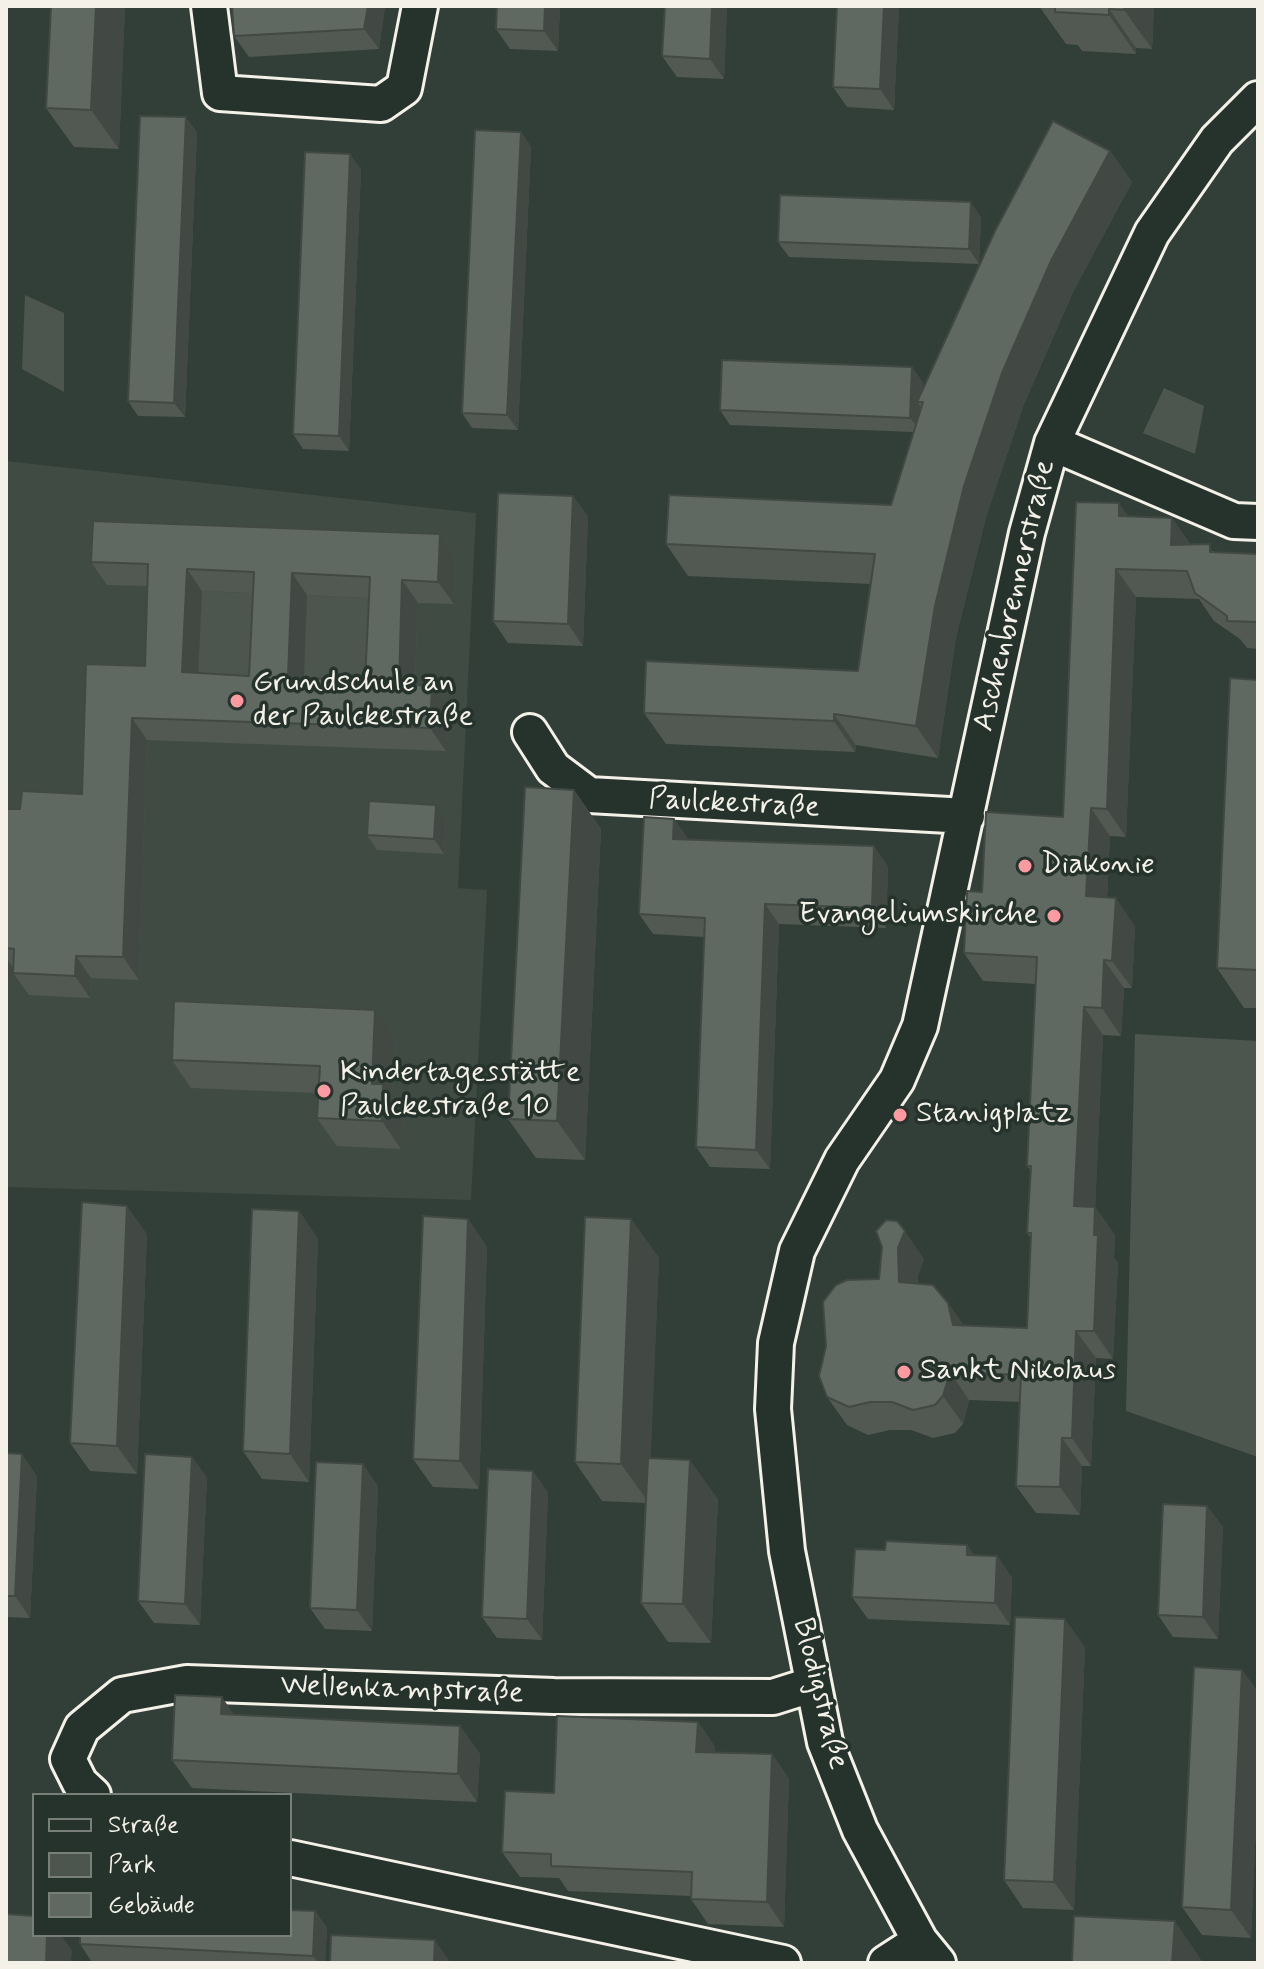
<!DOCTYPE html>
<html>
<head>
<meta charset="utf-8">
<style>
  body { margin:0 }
  #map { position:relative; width:1264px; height:1969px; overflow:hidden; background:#323e38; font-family:Mynerve,sans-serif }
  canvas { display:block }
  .frame { position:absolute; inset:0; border:8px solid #f4f1e8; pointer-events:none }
  .legend { position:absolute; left:32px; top:1793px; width:260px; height:144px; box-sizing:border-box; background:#26332d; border:2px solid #787f78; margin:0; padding:10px 14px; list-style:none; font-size:24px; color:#f4f1e8 }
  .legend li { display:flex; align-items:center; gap:16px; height:40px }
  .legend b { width:40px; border:2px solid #787f78 }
</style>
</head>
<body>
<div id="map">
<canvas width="1264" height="1969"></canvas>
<div class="frame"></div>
<ul class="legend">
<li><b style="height:10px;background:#26332d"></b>Straße</li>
<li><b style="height:22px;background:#4c564f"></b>Park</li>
<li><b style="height:22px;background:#5f6861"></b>Gebäude</li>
</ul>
</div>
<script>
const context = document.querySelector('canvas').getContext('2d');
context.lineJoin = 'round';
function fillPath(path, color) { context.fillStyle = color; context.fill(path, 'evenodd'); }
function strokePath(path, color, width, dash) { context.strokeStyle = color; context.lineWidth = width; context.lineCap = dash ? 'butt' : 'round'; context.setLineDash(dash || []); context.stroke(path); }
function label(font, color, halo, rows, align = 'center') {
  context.font = font + ' Mynerve,sans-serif'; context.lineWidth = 7; context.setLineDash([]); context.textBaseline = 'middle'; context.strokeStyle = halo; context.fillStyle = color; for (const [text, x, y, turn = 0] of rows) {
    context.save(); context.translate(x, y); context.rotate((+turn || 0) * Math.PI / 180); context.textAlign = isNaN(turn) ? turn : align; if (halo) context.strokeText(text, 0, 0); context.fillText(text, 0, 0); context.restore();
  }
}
const built = new Path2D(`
  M6,461L476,513L458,888L487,890L471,1200L6,1187Z`);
const green = new Path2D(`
  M25,295L64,313V392L22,369Z
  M1164,388L1204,406L1195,454L1143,433Z
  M202,591L270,594L265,698L197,695Z
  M307,595L386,599L381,703L303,700Z
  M1135,1034L1258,1041V1457L1126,1411Z`);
const minor = new Path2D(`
  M209,6L220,93L381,104L404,88L420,6
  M1052,443L1234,521L1258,522
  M530,732L553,768L589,795L967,816
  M93,1795L80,1783L68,1759L82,1728L122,1695L187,1683L554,1696L773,1697L811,1685
  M290,1858L783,1963
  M886,1963L920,1941
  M938,1963L920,1941L860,1830L825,1742L787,1551L773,1409L776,1343L797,1251L842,1160L897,1080L920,1026L1027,533L1052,443L1152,233L1217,140L1258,99`);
const wall = new Path2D(`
  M51,6H125L119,149L74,147L46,108Z
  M385,6L379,49L249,57L234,36Z
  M560,6L558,51L510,49L496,29Z
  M665,6H727L724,79L677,77L662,56Z
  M837,6H899L894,110L847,107L833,87Z
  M1039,6H1154L1152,49L1136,48V54L1082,51L1078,45L1066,44Z
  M197,132L185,417L138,416L128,401Z
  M521,132L531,147L518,430L472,428L462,413Z
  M1110,151L1132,182L1073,292L1024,404L986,517L956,637L938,758L856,745L855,752L666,744L644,713L858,671L871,584L688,576L666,544L891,505L914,432L730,425L720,410L923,382L922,391Z
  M361,169L349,451L303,449L293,434Z
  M981,217L979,264L789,257L778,242Z
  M573,496L588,517L583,646L508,643L493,621Z
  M1128,516L1172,518L1190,544L1216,552L1258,554V649L1247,648L1240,639L1214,621L1199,599L1136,597L1126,837L1110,836L1107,897L1135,926L1132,988H1124L1121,1036L1103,1035L1095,1207L1115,1235L1114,1258L1118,1263L1113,1359L1096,1358L1091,1466H1082L1080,1515L1036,1513L1016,1486L1020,1402L969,1400L963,1424L955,1433L933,1438L911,1430H890L868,1435L847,1425L827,1397L879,1279L924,1259L918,1276V1284L948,1303L964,1326L1027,1328L1031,1238L1027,1233L1031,1171L1027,1166L1036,984L983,981L964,953L982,892L1063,817Z
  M440,534L455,556L454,604L418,603L415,685L447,708L446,751L147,740L139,980L91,978L90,998L29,995L13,973V968L6,957V809H20L82,794L145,666L147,586L107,585L91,562ZM202,591L253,593L249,676L198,673ZM307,595L369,598L365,681L304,678Z
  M1258,680V1008H1244L1217,968Z
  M574,790L601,829L585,1160L536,1158L508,1119Z
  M674,819L688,839L888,866L886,928L779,924L770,1169L710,1167L696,1147L704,937L653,934L639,914Z
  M446,820L444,854L377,850L367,835Z
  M395,1038L392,1097L403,1112L401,1149L337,1146L317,1118L318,1093L191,1088L172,1060Z
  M299,1211L318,1239L309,1482L262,1479L243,1451Z
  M468,1219L487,1247L479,1489L433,1487L413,1459Z
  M631,1219L659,1258L650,1458L718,1499L711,1643L668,1642L641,1603L645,1503L602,1501L575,1462Z
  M147,1234L137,1474L90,1471L70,1443Z
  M6,1453L37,1476L30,1618L6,1617Z
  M192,1457L207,1478L200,1625L154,1623L138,1601Z
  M533,1471L548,1493L542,1640L497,1638L482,1617Z
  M378,1486L372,1631L325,1629L310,1608Z
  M1207,1506L1223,1527L1218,1639L1173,1637L1158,1615Z
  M967,1545L974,1555L997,1556L1012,1578L1010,1625L868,1619L852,1597L885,1550Z
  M1085,1647L1074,1910L1023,1908L1004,1880Z
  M1242,1670L1258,1692V1779L1251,1938L1202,1935L1182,1907Z
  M698,1722L715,1747V1752L772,1754L789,1779L784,1927L708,1924L691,1899V1896L568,1891L559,1878L520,1877L502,1852L554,1793Z
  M460,1726L480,1754L477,1802L192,1788L172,1760Z
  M315,1911L327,1928L325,1963H126L91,1961L80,1944Z`);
const shadedWall = new Path2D(`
  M96,6H125L119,149L91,110Z
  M368,6H385L379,49L364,29Z
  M545,6H560L558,51L544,31Z
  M712,6H727L724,79L710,59Z
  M884,6H899L894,110L880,89Z
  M1125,6H1154L1152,49L1124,10Z
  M1109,9L1136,48V54L1109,15Z
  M186,117L197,132L185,417L174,403Z
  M521,132L531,147L518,430L507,415Z
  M1110,151L1132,182L1073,292L1024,404L986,517L956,637L938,758L916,726L935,606L964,486L1002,373L1051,261Z
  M350,154L361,169L349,451L339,436Z
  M971,202L981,217L979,264L969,249Z
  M912,367L923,382L922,402H917L922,408L921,432L910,418Z
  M573,496L588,517L583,646L568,624Z
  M1119,503L1139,531L1119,516Z
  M1172,518L1191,546L1171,545Z
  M440,534L455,556L454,604L438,582Z
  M187,569L202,591L197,695L182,672Z
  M1116,569L1136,597L1126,837L1107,809Z
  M292,573L307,595L303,700L288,677Z
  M402,580L418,603L414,707L399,684Z
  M432,686L447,708L446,751L430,728Z
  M834,714L856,745L855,752L834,721Z
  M132,718L147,740L139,980L123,957Z
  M574,790L601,829L585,1160L557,1121Z
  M436,805L446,820L444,854L434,839Z
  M1091,808L1110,836L1106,924L1086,896Z
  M674,819L688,839L687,859L673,839Z
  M874,846L888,866L886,928L872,908Z
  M1116,898L1135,926L1132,988L1112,961Z
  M765,904L779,924L770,1169L756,1150Z
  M76,956L91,978L90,998L75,976Z
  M1104,960L1124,988L1121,1036L1102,1008Z
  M1084,1007L1103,1035L1094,1234L1074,1206Z
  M375,1010L395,1038L392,1097L403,1112L401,1149L382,1121L372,1084Z
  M127,1206L147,1234L137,1474L117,1446Z
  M1095,1207L1115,1235L1114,1258L1118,1263L1113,1359L1094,1331Z
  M299,1211L318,1239L309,1482L290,1454Z
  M468,1219L487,1247L479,1489L460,1461Z
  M631,1219L659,1258L649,1503L621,1464Z
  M905,1231L924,1259L918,1276L919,1310L899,1282L898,1248Z
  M948,1303L967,1330L953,1325Z
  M1076,1331L1096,1358L1091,1466L1072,1438Z
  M950,1372L969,1400L963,1424L943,1396Z
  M1062,1438L1082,1466L1080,1515L1060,1487Z
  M22,1454L37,1476L30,1618L15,1596Z
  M192,1457L207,1478L200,1625L185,1604Z
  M690,1460L718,1499L711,1643L683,1604Z
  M363,1464L378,1486L372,1631L357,1610Z
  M533,1471L548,1493L542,1640L527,1619Z
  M1207,1506L1223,1527L1218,1639L1203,1617Z
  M967,1545L982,1567L967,1555Z
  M997,1556L1012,1578L1010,1625L995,1603Z
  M1065,1619L1085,1647L1074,1910L1054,1882Z
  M1242,1670L1258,1692V1779L1251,1938L1231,1910Z
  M222,1697L241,1725L221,1714Z
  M698,1722L715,1747L714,1777L696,1752Z
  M460,1726L480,1754L477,1802L458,1774Z
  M772,1754L789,1779L784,1927L767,1902Z
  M315,1911L327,1928L325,1963H318L313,1956Z
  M1175,1921L1202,1961V1963H1172Z
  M47,1935H61L72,1950L71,1963H46Z
  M435,1940L450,1962V1963H434Z`);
const building = new Path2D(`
  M51,6H96L91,110L46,108Z
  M232,6H368L364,29L234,36Z
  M497,6H545L544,31L496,29Z
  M665,6H712L710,59L662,56Z
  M837,6H884L880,89L833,87Z
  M1053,6H1125L1124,10L1109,9V15L1055,12V6Z
  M140,116L186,117L174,403L128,401Z
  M1053,121L1110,151L1051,261L1002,373L964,486L935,606L916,726L834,714V721L644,713L646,661L858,671L875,554L666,544L669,495L891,505L923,402H917L995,231Z
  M475,130L521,132L507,415L462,413Z
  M305,152L350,154L339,436L293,434Z
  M780,195L971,202L969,249L778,242Z
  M722,360L912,367L910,418L720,410Z
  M498,493L573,496L568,624L493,621Z
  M1076,502L1119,503V516L1172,518L1171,545L1210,544V552L1258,554V622L1227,621V616L1195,593L1187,571L1116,569L1107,809L1091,808L1086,896L1116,898L1112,961L1104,960L1102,1008L1084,1007L1074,1206L1095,1207L1094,1235H1098L1094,1331H1076L1072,1438H1062L1060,1487L1016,1486L1021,1375L950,1372L943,1396L935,1405L913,1410L892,1402H870L849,1407L827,1397L819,1376L826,1346L823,1302L836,1285L847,1280L879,1279L882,1247L876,1231L886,1220L897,1221L905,1231L898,1248L899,1282L933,1285L948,1303L953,1325L1027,1328L1031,1233H1027L1031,1166H1027L1037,957L964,953L967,891L982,892L986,812L1063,817Z
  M93,521L440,534L438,582L402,580L399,684L432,686L430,728L132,718L123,957L76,956L75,976L13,973L14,949L6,948V809H20L22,791L82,794L86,664L145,666L148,564L91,562ZM187,569L254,572L249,676L182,672ZM292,573L370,577L365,681L288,677Z
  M1230,678L1258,680V970L1217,968Z
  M525,787L574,790L557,1121L508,1119Z
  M369,801L436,805L434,839L367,835Z
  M644,817L674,819L673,839L874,846L872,908L765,904L756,1150L696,1147L705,918L639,914Z
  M174,1001L375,1010L372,1084H383L382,1121L317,1118L320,1066L172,1060Z
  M82,1202L127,1206L117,1446L70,1443Z
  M252,1209L299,1211L290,1454L243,1451Z
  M423,1216L468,1219L460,1461L413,1459Z
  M585,1217L631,1219L621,1464L575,1462Z
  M6,1453L22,1454L15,1596H6Z
  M145,1454L192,1457L185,1604L138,1601Z
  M648,1458L690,1460L683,1604L641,1603Z
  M316,1462L363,1464L357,1610L310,1608Z
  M488,1469L533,1471L527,1619L482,1617Z
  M1163,1504L1207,1506L1203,1617L1158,1615Z
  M886,1541L967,1545V1555L997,1556L995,1603L852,1597L855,1549L885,1550Z
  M1015,1617L1065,1619L1054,1882L1004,1880Z
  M1194,1667L1242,1670L1231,1910L1182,1907Z
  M175,1695L222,1697L221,1714L460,1726L458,1774L172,1760Z
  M557,1716L698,1722L696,1752L772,1754L767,1902L691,1899L692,1872L551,1866V1854L502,1852L505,1791L554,1793Z
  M290,1910L315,1911L313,1956L80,1944V1935H290Z
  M6,1914L34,1916V1935H47L46,1963H6Z
  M1074,1916L1175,1921L1172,1963H1072Z
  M331,1935L435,1940L434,1963H330Z`);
const markers = [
  [237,701,8,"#ff9aa2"],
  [1025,866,8,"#ff9aa2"],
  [1054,916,8,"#ff9aa2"],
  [324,1091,8,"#ff9aa2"],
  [900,1115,8,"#ff9aa2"],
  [904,1372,8,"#ff9aa2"]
];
const streetNames = [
  ["Aschenbrennerstraße",1016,596,-77],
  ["Paulckestraße",734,805,3],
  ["Wellenkampstraße",402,1691,2],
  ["Blodigstraße",819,1694,76]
];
const poiNames = [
  ["Grundschule an",253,684],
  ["der Paulckestraße",253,718],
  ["Diakonie",1041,866],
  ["Evangeliumskirche",1038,916,"right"],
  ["Kindertagesstätte",340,1074],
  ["Paulckestraße 10",340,1108],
  ["Stanigplatz",916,1115],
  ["Sankt Nikolaus",920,1372]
];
fillPath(built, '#404b44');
fillPath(green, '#4c564f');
strokePath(minor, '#f4f1e8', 40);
strokePath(minor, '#26332d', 34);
fillPath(wall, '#525953');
fillPath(shadedWall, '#424944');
fillPath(building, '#5f6861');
strokePath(building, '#424944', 2);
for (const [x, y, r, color] of markers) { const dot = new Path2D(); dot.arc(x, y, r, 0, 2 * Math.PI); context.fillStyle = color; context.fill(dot); strokePath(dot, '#26332d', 3); }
label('30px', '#f4f1e8', '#26332d', streetNames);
label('30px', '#f4f1e8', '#26332d', poiNames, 'left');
</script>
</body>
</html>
